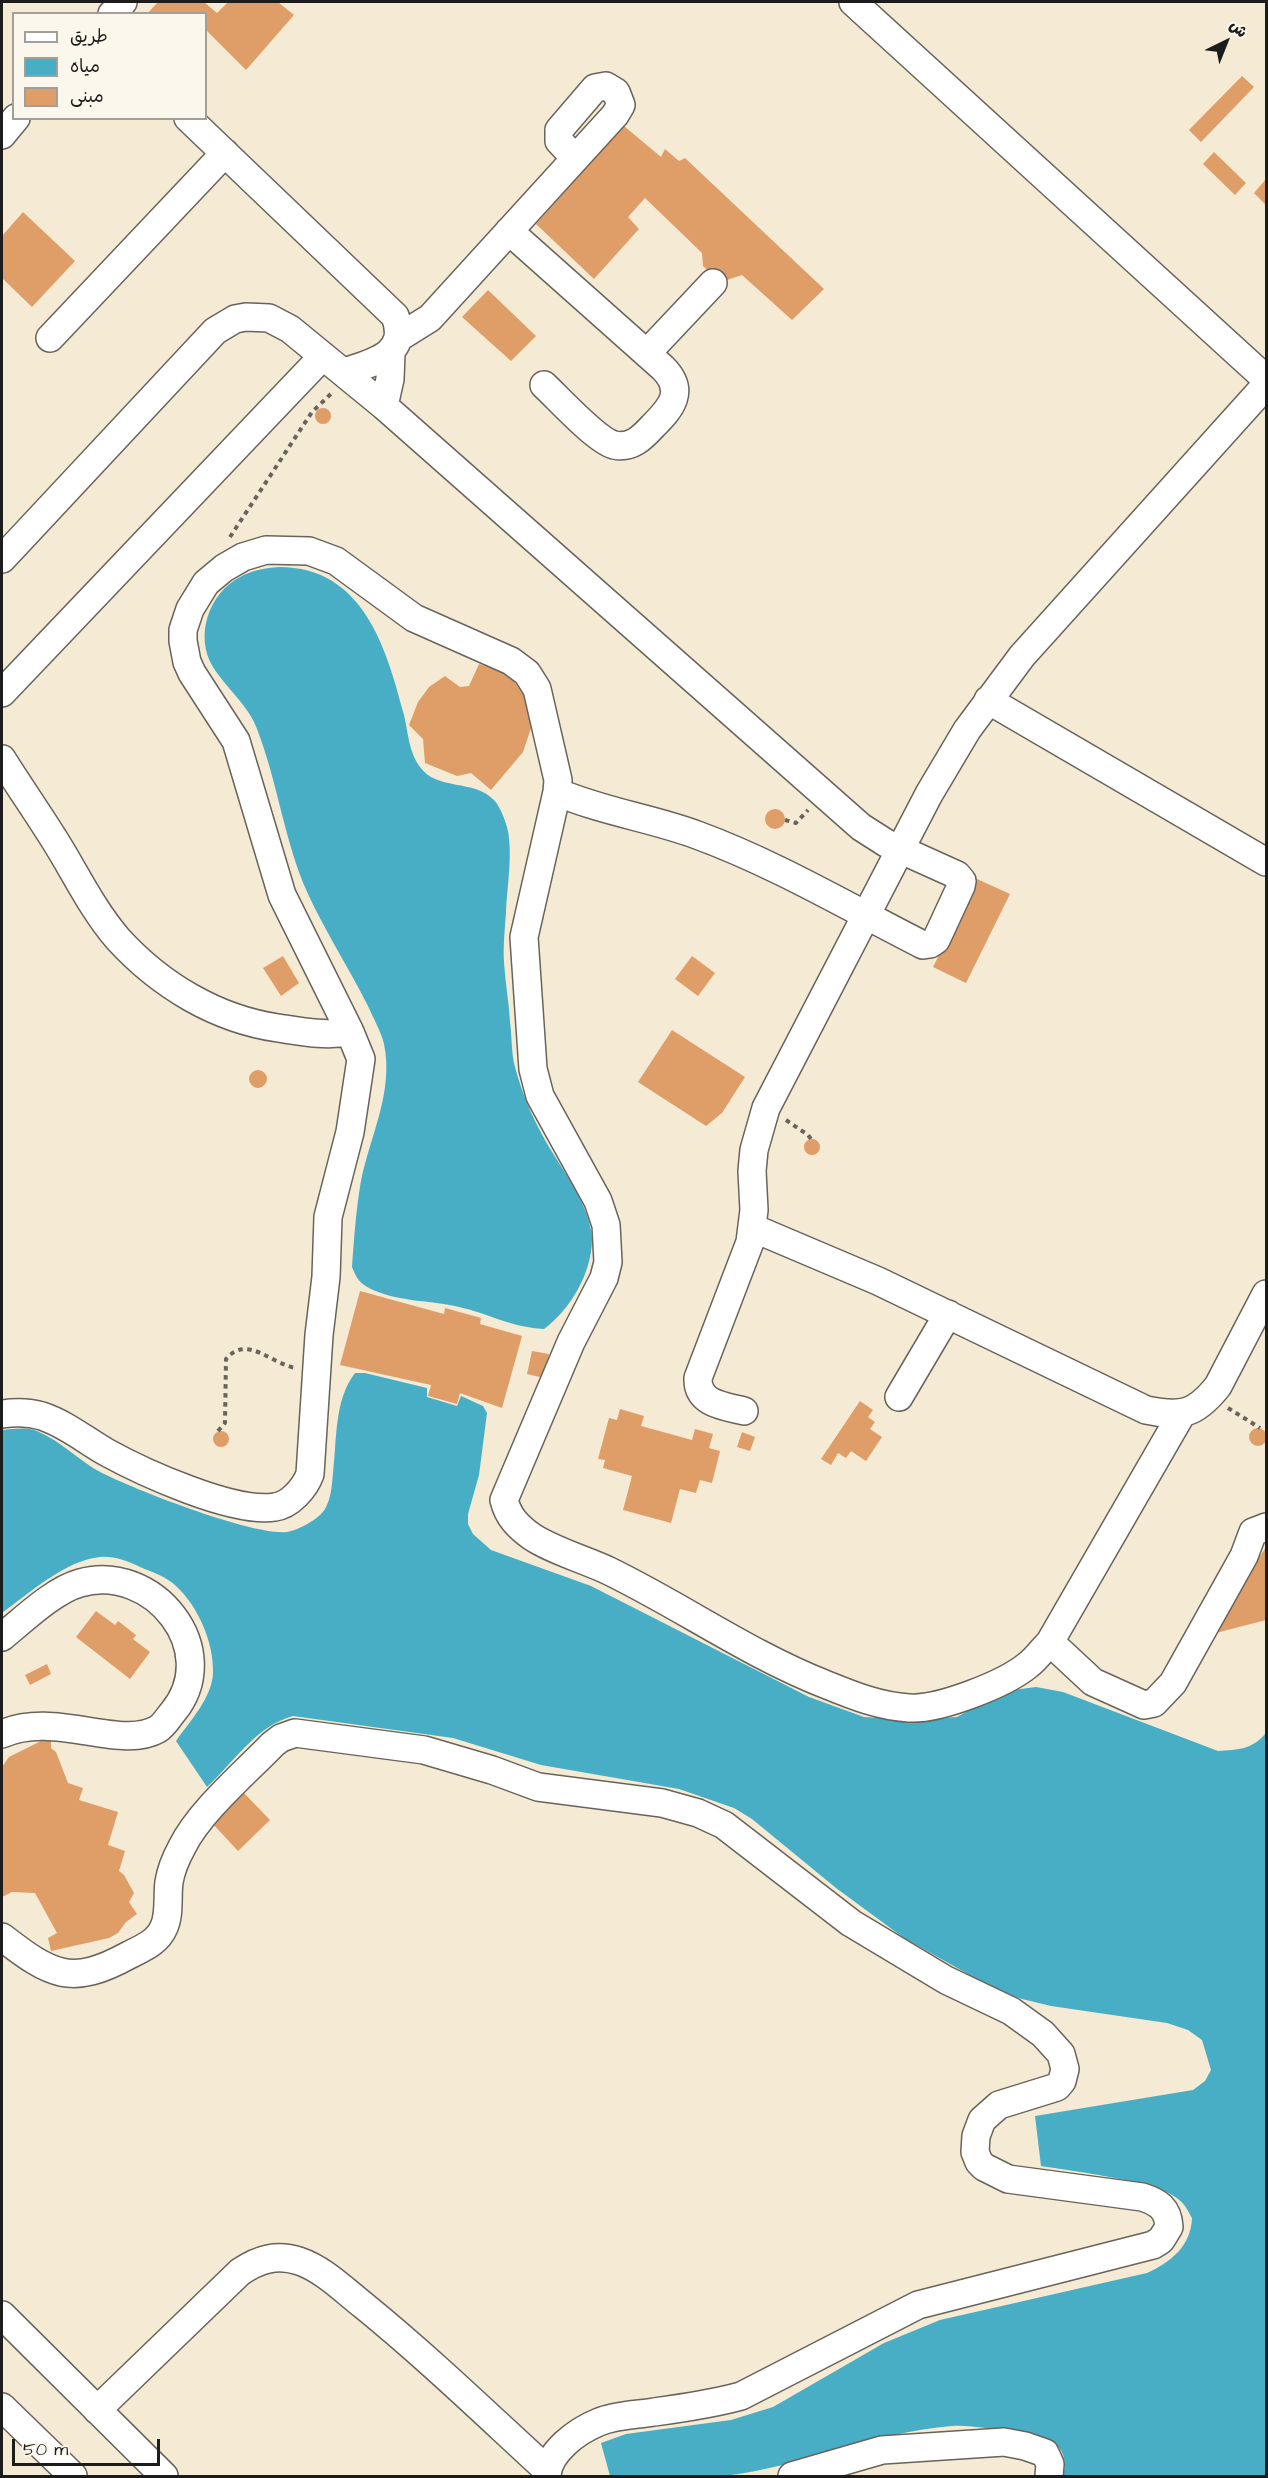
<!DOCTYPE html>
<html>
<head>
<meta charset="utf-8">
<style>
  body { margin:0 }
  #map { position:relative; width:1268px; height:2478px; overflow:hidden; background:#f5ead4; font-family:"Architects Daughter","Playpen Sans Arabic",sans-serif }
  canvas { display:block }
  .frame { position:absolute; inset:0; border:3px solid #1c1c1c; pointer-events:none }
  .legend { position:absolute; left:12px; top:12px; width:195px; height:108px; box-sizing:border-box; background:#fbf7ec; border:2px solid #a29f99; margin:0; padding:8px 10px; list-style:none; font-size:18px; color:#1c1c1c }
  .legend li { display:flex; align-items:center; gap:12px; height:30px }
  .legend b { width:30px; border:2px solid #a29f99 }
  .north { position:absolute; left:1196px; top:12px; width:60px; height:60px; -webkit-text-stroke:4px #fbf7ec; paint-order:stroke; rotate:43deg; font-size:16px; font-weight:700; line-height:24px; text-align:center; color:#1c1c1c }
  .north::after { content:''; display:block; margin:auto; width:21px; height:27px; background:#1c1c1c; clip-path:polygon(50% 0,100% 100%,50% 72%,0 100%) }
  .scale { position:absolute; left:12px; top:2439px; width:148px; height:27px; box-sizing:border-box; border:3px solid #1c1c1c; border-top:0; padding-left:8px; font-size:18px; line-height:21px; white-space:nowrap; color:#1c1c1c; -webkit-text-stroke:4px #fbf7ec; paint-order:stroke }
</style>
</head>
<body>
<div id="map">
<canvas width="1268" height="2478"></canvas>
<div class="frame"></div>
<ul class="legend">
<li><b style="height:8px;background:#fff"></b>طريق</li>
<li><b style="height:16px;background:#47aec6"></b>مياه</li>
<li><b style="height:16px;background:#df9e68"></b>مبنى</li>
</ul>
<div class="north">ش</div>
<div class="scale">50 m</div>
</div>
<script>
const context = document.querySelector('canvas').getContext('2d');
context.lineJoin = 'round';
function fillPath(path, color) { context.fillStyle = color; context.fill(path, 'evenodd'); }
function strokePath(path, color, width, dash) { context.strokeStyle = color; context.lineWidth = width; context.lineCap = dash ? 'butt' : 'round'; context.setLineDash(dash || []); context.stroke(path); }
const water = new Path2D(`
  M279,567C363,567 386,647 404,715C408,732 409,753 420,767C437,791 474,779 494,800C499,805 504,817 506,824C514,847 507,887 506,912C505,928 503,946 504,962C505,982 509,1002 510,1022C512,1036 511,1053 515,1067C522,1093 532,1117 545,1140C560,1167 591,1206 592,1239C592,1273 570,1310 544,1329C510,1327 490,1314 459,1307C430,1300 396,1302 369,1288C359,1283 356,1277 352,1267C354,1239 356,1210 361,1181C370,1136 394,1092 384,1044C381,1031 373,1018 368,1006C349,968 326,933 308,894C284,841 278,783 257,729C249,706 226,688 213,667C194,636 209,593 240,577C252,570 266,568 279,567Z
  M355,1373H365L427,1388V1397L457,1406L461,1396L483,1406L487,1413L479,1475L468,1514V1524L473,1534L491,1550L591,1586L809,1697L864,1717L913,1720L957,1717L983,1702L1013,1690L1036,1687L1063,1692L1218,1751C1238,1750 1253,1749 1266,1733V2476H1063C1072,2442 1043,2435 1016,2432C996,2430 972,2425 952,2426C874,2432 802,2467 724,2476C689,2478 646,2476 610,2476L601,2443L626,2434L731,2420L773,2407L884,2343L940,2320L1147,2273C1171,2262 1191,2246 1192,2218C1188,2211 1185,2204 1178,2199C1158,2181 1071,2171 1041,2166L1035,2116L1193,2090L1205,2081L1211,2070L1202,2040L1188,2030L1167,2023L1051,2006L1018,1998L982,1982L904,1938L836,1888L752,1819L734,1808L679,1789L541,1765L453,1738L293,1716C256,1726 234,1762 207,1787L176,1741C190,1721 212,1698 213,1673C214,1643 198,1606 176,1586C167,1577 152,1572 140,1567C127,1561 115,1556 100,1557C66,1560 28,1594 2,1613V1430C14,1429 26,1427 37,1431C61,1441 79,1461 102,1473C136,1490 253,1536 287,1532C299,1530 319,1519 325,1509C331,1499 332,1485 333,1473C337,1440 334,1400 355,1373Z`);
const building = new Path2D(`
  M158,2H204L217,13L228,2H278L294,15L246,70L206,30V14H147Z
  M1242,76L1254,87L1201,142L1189,130Z
  M624,126L661,157L665,149L679,161L685,158L824,289L792,320L742,275L721,282L703,266L702,253L645,198L628,217L639,229L594,279L536,224Z
  M1214,152L1246,183L1235,195L1203,164Z
  M1266,179V205L1254,193Z
  M23,212L75,261L32,307L2,278V236Z
  M488,290L536,336L511,361L462,317Z
  M315 416a8 8 0 1 1 16 0a8 8 0 1 1-16 0Z
  M479,664L498,670L514,681L532,708L534,719L523,752L491,790L471,773L457,776L425,763L423,739L409,725L418,702L429,687L445,676L460,687L469,686Z
  M765 819a10 10 0 1 1 20 0a10 10 0 1 1-20 0Z
  M977,879L1010,894L966,983L933,967Z
  M283,956L299,983L281,996L263,968Z
  M692,956L715,973L698,996L675,979Z
  M672,1030L745,1077L722,1113L706,1126L638,1082Z
  M249 1079a9 9 0 1 1 18 0a9 9 0 1 1-18 0Z
  M804 1147a8 8 0 1 1 16 0a8 8 0 1 1-16 0Z
  M360,1291L444,1314L445,1308L481,1318L480,1324L522,1336L502,1408L460,1393L457,1404L428,1396L431,1385L340,1365Z
  M532,1351L549,1354L544,1378L527,1374Z
  M860,1401L873,1410L868,1417L875,1422L870,1429L882,1437L866,1461L851,1451L846,1458L838,1453L831,1465L821,1459Z
  M620,1409L644,1416L641,1426L692,1440L695,1429L713,1434L709,1448L720,1451L712,1483L700,1480L696,1493L680,1489L671,1523L623,1510L632,1476L603,1468L605,1460L598,1459L609,1418L617,1420Z
  M1249 1437a9 9 0 1 1 18 0a9 9 0 1 1-18 0Z
  M213 1439a8 8 0 1 1 16 0a8 8 0 1 1-16 0Z
  M742,1432L755,1437L750,1451L737,1447Z
  M1266,1547V1620L1208,1635Z
  M96,1611L115,1625L118,1621L136,1635L133,1639L150,1652L130,1679L76,1637Z
  M47,1664L51,1674L30,1685L25,1675Z
  M51,1736V1748L56,1752L68,1783L83,1788L79,1800L118,1812L108,1845L125,1851L119,1871L124,1875L134,1893L129,1902L137,1914L126,1922L118,1933L109,1938L51,1951L48,1938L57,1933L35,1893L12,1892L2,1897V1767L9,1757Z
  M244,1793L270,1820L238,1851L212,1823Z`);
const path = new Path2D(`
  M230,537L312,412L333,392
  M785,820L796,823L808,810
  M786,1120L808,1135L811,1139
  M1228,1408L1260,1428
  M218,1431L225,1423L226,1359C247,1334 271,1364 296,1368`);
const minor = new Path2D(`
  M853,2L1266,379
  M112,14L123,2
  M188,118L395,316C410,355 372,363 344,372
  M2,135L16,118
  M509,231L663,368C686,391 671,408 653,426C642,438 631,449 614,445C596,440 559,399 544,385
  M50,338L225,153
  M398,338L430,318L615,115L621,105L616,92L606,86L595,88L559,130V141L575,158
  M647,353L713,283
  M384,406L390,379L391,353
  M2,559L215,331L235,319L246,317L269,318L290,329L384,406L861,827L886,843L957,875L962,881L961,886L936,940L930,944L923,945C848,907 776,864 697,835C651,818 604,812 557,792
  M2,693L323,356
  M988,700L1266,862
  M2,759C19,786 37,812 54,839C75,872 92,909 118,939C160,985 216,1019 278,1028C304,1032 324,1036 350,1032L361,1059L350,1132L328,1217L326,1277L319,1335L310,1474C305,1488 290,1505 275,1507C234,1514 142,1472 106,1452C85,1440 66,1424 42,1416C29,1412 16,1412 2,1414
  M350,1032L282,895L236,741L192,673L187,662L183,641V630L190,609L206,583L224,568L243,557L266,550L309,551L336,561L414,618L511,661L527,673L537,689L558,780L557,792L524,937L533,1069L540,1096L598,1201L606,1225L608,1262L604,1278L571,1342L504,1500C508,1516 517,1526 531,1536C551,1550 586,1560 609,1571C683,1607 750,1655 827,1685C854,1696 879,1706 909,1708C939,1710 1005,1684 1028,1665C1036,1659 1043,1649 1050,1642L1181,1415
  M753,1228L878,1281L1146,1410C1181,1417 1195,1415 1218,1386L1266,1294
  M899,1397L948,1314
  M744,1411C724,1406 697,1404 698,1378L750,1242L754,1210L752,1171L754,1150L766,1108L929,794L967,730L1022,656L1266,385
  M2,1637C23,1620 54,1590 80,1583C153,1562 224,1650 173,1712C168,1718 164,1725 158,1729C120,1751 54,1710 2,1734
  M1050,1642L1093,1682L1144,1705L1154,1703L1173,1683L1244,1556L1253,1532L1266,1527
  M2,1937C51,1975 71,1987 129,1955C143,1948 158,1942 164,1927C170,1914 167,1896 169,1882C171,1870 176,1858 182,1847C200,1811 244,1774 273,1744L281,1738L295,1733L424,1750L492,1770L538,1787L662,1803L698,1813L724,1825L851,1923L946,1980L1011,2011L1043,2034L1061,2054L1065,2069L1062,2081L1057,2087L999,2105L982,2120L976,2136L975,2152L979,2162L984,2167L1008,2179L1142,2197C1158,2202 1168,2208 1169,2227L1161,2240L1153,2245L918,2305L741,2396C712,2404 684,2408 654,2412C636,2415 616,2415 599,2422C577,2431 548,2452 547,2476
  M2,2315L164,2476
  M2,2407L73,2476
  M97,2410L240,2272C259,2259 277,2254 299,2261C323,2269 344,2290 363,2305C427,2357 486,2414 547,2470
  M792,2476L882,2450L1004,2442L1025,2446L1045,2453L1050,2464L1049,2476`);
fillPath(water, '#47aec6');
fillPath(building, '#df9e68');
strokePath(minor, '#68645c', 30);
strokePath(path, '#68645c', 4, [4.5, 4.5]);
strokePath(minor, '#fff', 27);
</script>
</body>
</html>
